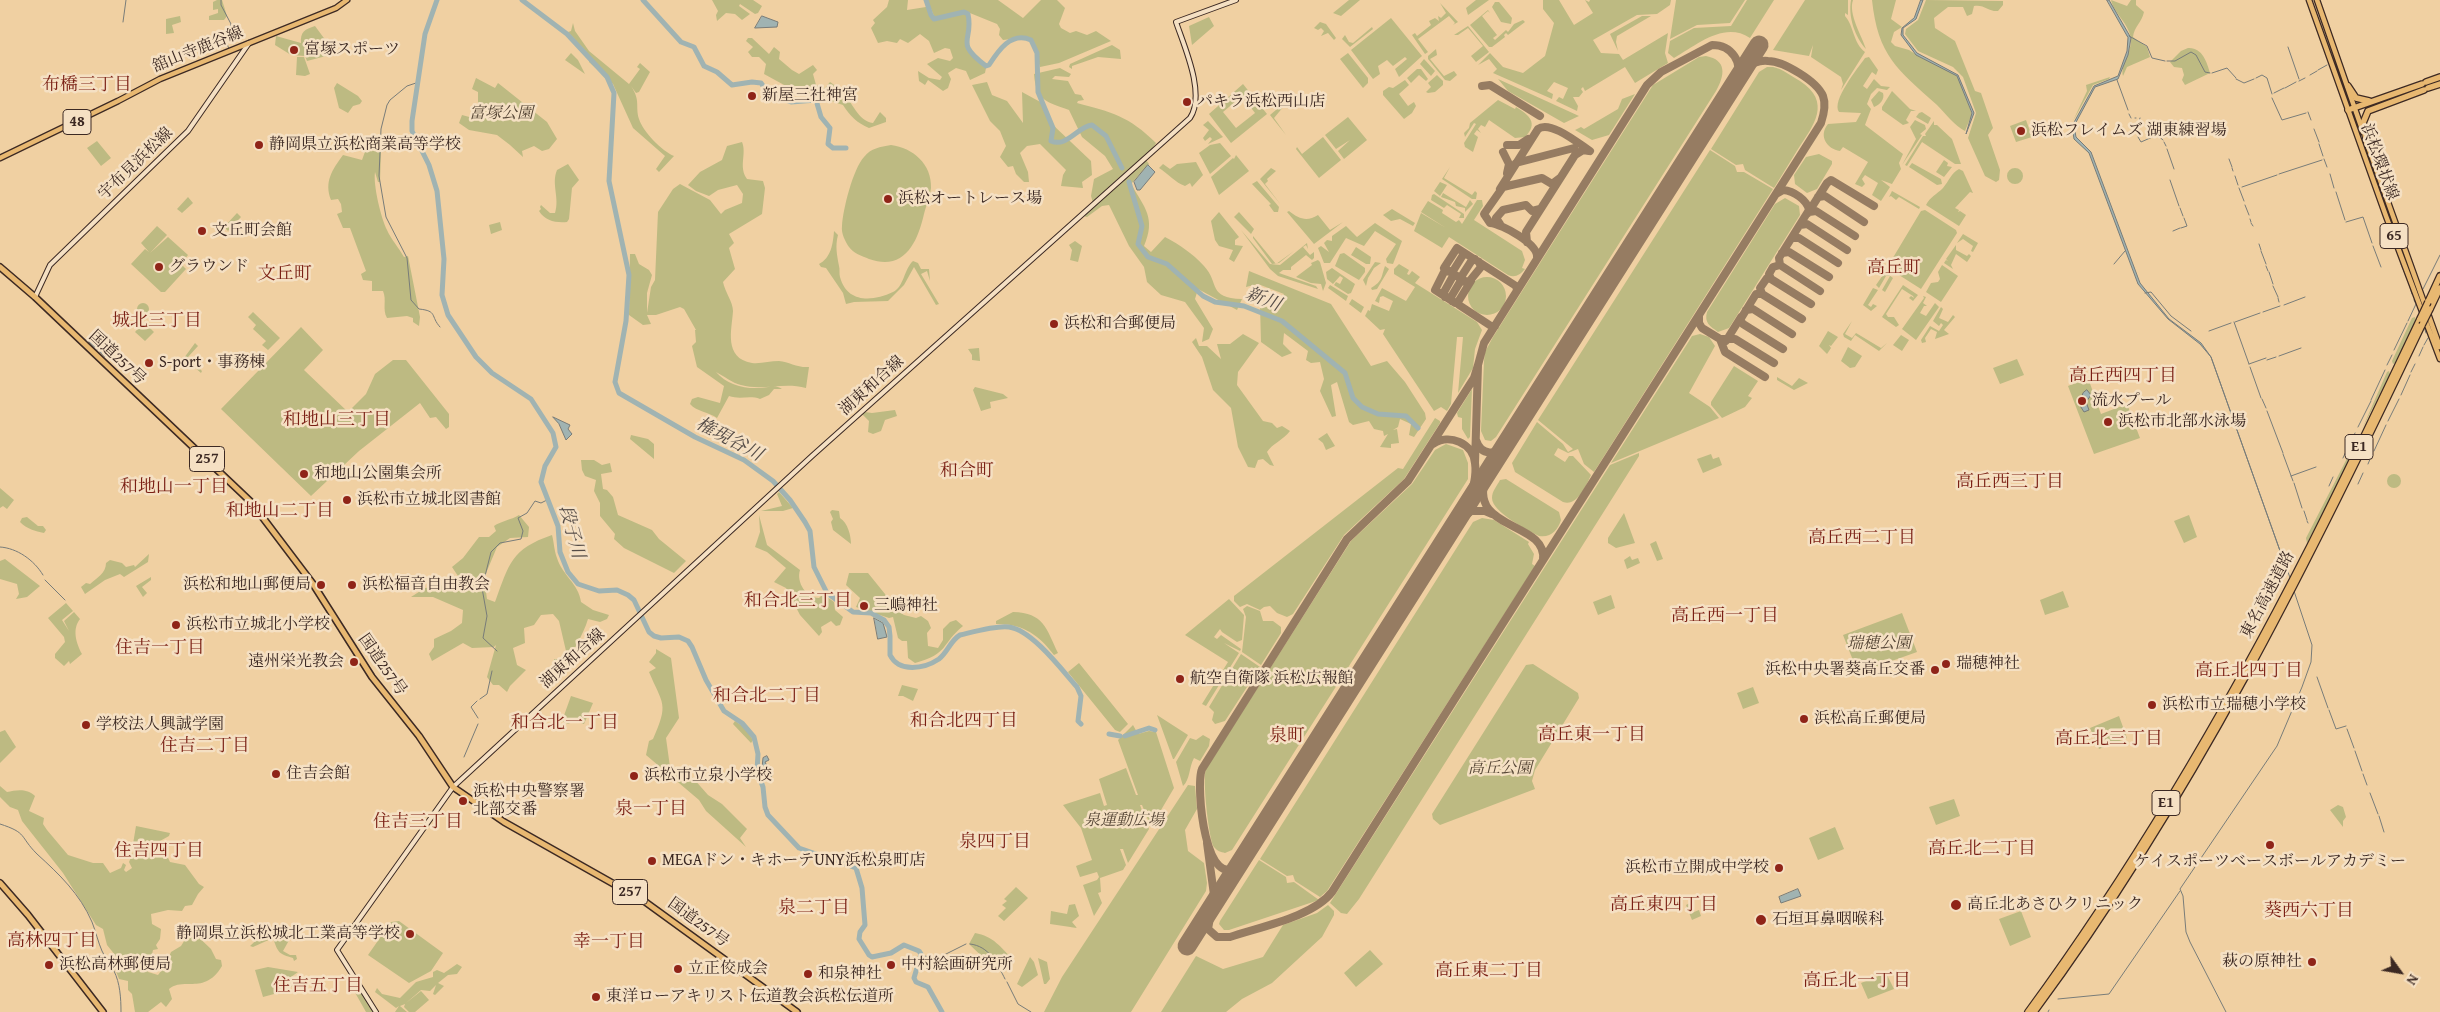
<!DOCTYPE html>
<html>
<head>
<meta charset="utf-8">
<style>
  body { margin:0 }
  #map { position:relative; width:2440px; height:1012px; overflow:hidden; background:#f0d0a2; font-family:"Gentium Book Plus",serif }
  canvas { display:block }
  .north { position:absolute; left:2375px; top:947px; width:50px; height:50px; -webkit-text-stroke:4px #f5e0c3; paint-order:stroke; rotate:122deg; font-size:14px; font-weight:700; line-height:20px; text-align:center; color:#3c2923 }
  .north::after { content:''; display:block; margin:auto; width:18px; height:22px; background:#3c2923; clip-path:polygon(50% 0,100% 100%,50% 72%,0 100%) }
</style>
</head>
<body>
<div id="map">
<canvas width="2440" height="1012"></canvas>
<div class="north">N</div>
</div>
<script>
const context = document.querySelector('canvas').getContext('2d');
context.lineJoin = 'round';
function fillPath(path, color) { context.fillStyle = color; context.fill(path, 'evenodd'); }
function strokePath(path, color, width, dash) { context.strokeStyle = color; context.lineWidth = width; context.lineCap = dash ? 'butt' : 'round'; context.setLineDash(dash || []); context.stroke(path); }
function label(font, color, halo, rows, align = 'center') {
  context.font = font + ' "Gentium Book Plus","Noto Serif JP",serif'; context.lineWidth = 5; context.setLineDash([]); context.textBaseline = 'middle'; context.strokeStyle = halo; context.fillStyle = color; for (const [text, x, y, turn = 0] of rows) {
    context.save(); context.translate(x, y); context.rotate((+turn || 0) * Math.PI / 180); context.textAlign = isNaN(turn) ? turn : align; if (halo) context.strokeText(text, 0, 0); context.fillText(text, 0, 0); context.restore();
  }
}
const green = new Path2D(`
  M217,0H222L227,16L224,20H209V16L218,13V9L213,10V2Z
  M712,0H753L762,6L758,13L755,14L740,4L739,6L750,14L742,20L735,14L726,13L717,21L716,15L718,11Z
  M889,0H908L907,10L926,7L934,20L964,13L967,15C973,48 953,39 986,68L985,73L970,80L966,71L956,68L948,73L951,79L948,88L943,91L928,80L925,85L919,81L918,71L929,78L940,80L942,77L927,64L938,58L950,61L953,58L950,49L945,48L934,53L929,41L920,34L908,43L900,39L897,43L887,41L878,43L871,28L875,23L873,20L887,7Z
  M927,0H998L1023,18L1041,0H1057L1065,8L1059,24L1061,28L1070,33L1076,31L1087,35L1096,31L1111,41L1059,63L1040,67C1036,53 1040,35 1018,37C1013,37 1009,40 1003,40L999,35L1000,29L997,24L965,11L935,18Z
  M1349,0H1360L1341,16L1333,13Z
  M1476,0H1489L1468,15L1466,8Z
  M1543,0H1559L1574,25L1593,13L1585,0L1589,2L1590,0H1671L1670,5L1657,14L1637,15L1593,40L1601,53L1619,54L1623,60L1668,33L1665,53L1668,63L1635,83L1625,67L1585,91L1583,87L1581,89L1583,92L1579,97H1573L1578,106L1577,111L1556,101L1559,97L1563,99L1568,88L1554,82L1547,91L1553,94L1552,99L1493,73L1497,69L1489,59L1478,65L1490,53L1503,67L1523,73L1545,56L1554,23L1543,9Z
  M1676,0H1745L1730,23L1697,25L1670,39Z
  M1747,0H1774L1750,38C1724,21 1697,45 1674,58L1668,53L1670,41L1694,28L1731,26Z
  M1805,0H1848V15L1845,13V16C1854,26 1853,43 1865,52L1841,90L1843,84L1841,77L1811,57L1813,45L1809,56L1773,50Z
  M1851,0H1853C1848,14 1862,36 1866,49C1855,37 1848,17 1851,0Z
  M1872,0H1896L1891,19L1902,27L1894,32L1891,42L1895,46L1909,50L1920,57L1954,73L1959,79L1972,114L1965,131C1955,126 1945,113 1937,105C1897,69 1878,56 1872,0Z
  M1926,0L2003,1V5L1998,11C1989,12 1984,4 1974,6L1972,14L1967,16L1963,7H1948L1934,18L1935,28L1955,41L1975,91L1981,93L1993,128L1988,135L2000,170L1999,180L1996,182L1985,176L1968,138L1976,113L1963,77L1953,67L1918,51L1905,34L1906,29L1918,20Z
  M2111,0L2127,6L2131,0H2136V5L2144,12C2142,22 2134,27 2133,37L2147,47L2150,57L2127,67L2123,76C2120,66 2132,51 2131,39C2129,23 2114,14 2111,0Z
  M1495,2H1499L1512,18L1511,24L1501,22L1492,7Z
  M1440,3L1458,22L1453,25L1455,23L1449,16L1418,39L1428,52L1425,54L1412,35L1415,33L1417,36L1431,25L1429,21L1435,18L1439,21L1438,16L1441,18L1446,13Z
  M1488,10L1490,13L1488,11L1482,16L1497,35L1493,38L1495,40L1506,30L1508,32L1514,24L1523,20L1525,22L1508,35L1506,33L1504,35L1505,37L1492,47H1489L1470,25Z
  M180,16L181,22L172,25L174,33L166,34V19Z
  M1642,16H1651L1617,36L1616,42L1618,51L1610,34Z
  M1209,17L1214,26L1192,45L1189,26Z
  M1391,18L1422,56L1399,77L1395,69L1407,59L1405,57L1393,66L1387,60L1378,66L1380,74L1373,79L1351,50Z
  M1320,22L1326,24L1336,38L1334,40L1328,33L1321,36L1324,31L1321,28L1318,30L1314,28Z
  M573,23L575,31L589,51L629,84L640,69L637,67L640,63L650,72L639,92L636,93L631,86C641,101 635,106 639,119C643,132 662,151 674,156L659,172L656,169L665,156L633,128L613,84L589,62V55L568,32L571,31Z
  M315,26L332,49L326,56L307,61L305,56L291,55L275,45L276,36L301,43C300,32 305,29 315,26Z
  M1468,26L1489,52L1476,62L1471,56L1483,46L1468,28L1458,35H1454Z
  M1372,27L1373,29L1350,47L1342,39L1345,35L1349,42L1353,43Z
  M748,38H752L769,54L774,47L780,52L779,59L792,70L799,74L813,65L817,70L813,74L816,85L825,88L830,82C834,85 839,87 843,92C852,102 858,121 873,123L880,112L886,118V122L869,128C857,123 850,116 843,105L816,96L790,94L786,86L764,74L766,64L759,57H752L748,52L753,47L746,41Z
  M1112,45L1120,50L1121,59L1098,57L1072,66V69L1069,67L1070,64Z
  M2188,48C2202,47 2207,62 2210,73L2185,85L2182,80L2184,75L2182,68L2174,67L2170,62L2181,51Z
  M1436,49L1437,55L1430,59L1444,76L1454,71L1457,75L1450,81L1445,80L1428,59V56Z
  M571,53L578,60L585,74L565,60Z
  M1348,53L1368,78V83L1363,88L1340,59Z
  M1706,56C1727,60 1725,75 1716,91L1496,437L1491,441L1485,440L1481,431L1484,361L1485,352L1493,337L1653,85L1699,57Z
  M297,57H304L310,74L305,76L296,75Z
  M1869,57L1878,70L1876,75L1872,72L1863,86L1867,89L1874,79L1881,86L1890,87L1887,90L1877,88L1871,94L1867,104L1871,109L1865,125L1903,154L1899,163L1901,169L1892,184L1881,180L1890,187L1881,201L1872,195L1878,183L1865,175L1862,179L1865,184L1862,187L1855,184L1868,162L1843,147L1840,151C1827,149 1818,136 1828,124L1856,122L1861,113L1839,112C1831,101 1858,68 1865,58Z
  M1424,59L1435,71L1431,76L1420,64Z
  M1773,67C1783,69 1791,76 1800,81C1832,102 1814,125 1798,149C1790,162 1782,175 1774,188L1745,170L1743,164L1736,165L1711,149L1759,72L1767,67Z
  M1060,68L1071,74L1069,77L1055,76L1052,79L1068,81L1075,94L1081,95L1084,100L1078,101L1077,103C1111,112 1129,116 1156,143L1146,160L1149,164L1131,184C1145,208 1156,218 1144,246L1151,252L1165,237C1180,245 1192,253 1204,266C1220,283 1207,298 1242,299L1237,310L1198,289L1195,299L1213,329L1209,339L1202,342L1204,328L1185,302L1161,295L1147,282L1144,267L1129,246L1109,205L1102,206L1087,217L1083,216L1094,206L1091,196L1094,179L1113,169L1105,156L1082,137L1069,110C1047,102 1036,101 1034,74Z
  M1417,69H1421L1428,79L1426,81L1419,75L1411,83L1407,78Z
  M1437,75L1443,81V85L1435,92L1428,93L1426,92L1431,87L1428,83Z
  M2110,77L2109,79L2093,85L2073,121L2087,91L2086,85Z
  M476,78L495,88L498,83L547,122L557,139L549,149L542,151L534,146L522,151L523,157L510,145L497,135L469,130L459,123L462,115L473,118L478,110V92L472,89Z
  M1498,79L1579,116L1564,123L1508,91Z
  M1405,80L1409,85L1399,94L1408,106L1414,102L1416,106L1412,113L1404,119L1383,95V91L1389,87L1393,88Z
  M987,82L992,95L1007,101L1023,123L1022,92L1044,104L1052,124L1091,161L1092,175L1082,182L1083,188L1061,186L1063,175L1066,170L1040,144L1027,146L1020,153L1028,172L1029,182H1024L1016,174L1013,166L1008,167L1000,157L1006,146L1000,131L990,121L972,85Z
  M337,83L358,96L362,101L360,104L353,106L348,113L339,108L334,88Z
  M1243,84L1267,114L1231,143L1209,114ZM1242,96L1255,113L1236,128L1223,112Z
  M1879,91L1883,93C1885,99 1880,105 1874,107L1871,100Z
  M1892,91L1910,109L1916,111H1911L1906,120L1909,123L1903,125L1882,110V107Z
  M1635,94L1609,135L1592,140L1575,130L1581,127L1584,129L1618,109L1622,99Z
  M1291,97L1294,99V102L1286,108L1284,106L1274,118L1286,135L1270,115L1283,104L1286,106L1290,102Z
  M1498,100L1515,109L1516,107C1529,115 1539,123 1525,137L1515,138L1489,120L1485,127L1481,125L1478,129L1481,133L1477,130L1474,134L1478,137L1473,152L1465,147L1464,143L1476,124L1474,123L1465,137L1464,133L1469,128L1470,123Z
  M1922,112L1931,118L1928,124L1916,117L1919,113Z
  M1348,117L1367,140L1344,159L1338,151L1350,140L1336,149L1325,135Z
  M1915,120L1925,125L1926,129L1920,134L1922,135L1902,165L1916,139L1910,127Z
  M2026,120L2032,137L2016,142L2010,126Z
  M1208,121L1223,137L1208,144L1212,139L1210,137L1205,141L1203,138L1209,130L1203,125Z
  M1934,121V125H1937L1952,139L1961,164H1955L1922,142L1907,166L1905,165L1923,136H1926L1925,134Z
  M1323,137L1341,160L1319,178L1296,149L1297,147L1302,154Z
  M97,141L111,158L101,166L87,148Z
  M742,142C747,154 738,167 747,179L763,181L765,188L762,214L729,234L734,243L729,248L735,269L723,282C725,292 733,302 733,311C732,329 723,358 752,363C761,364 770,361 779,361C789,362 798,368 809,367L806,388C784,382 762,391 741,385C732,383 724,376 716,372C726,384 744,389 759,388C767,388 775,384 782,389H774L769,395L760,399C750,395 740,400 729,396L717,418C709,412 697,412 690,404L692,399L698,397L720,403L724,386L697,367L692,346L696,342L695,330H696L684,309L680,307L656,315H647L651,324L643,325L629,315L630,254H635L639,264L649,270L652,275L647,293V313L651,287L655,280L658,212L673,189L680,184L710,200L721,214L725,210L742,203L743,194L737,185L718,190L709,196L696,191L688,185L700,172L722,160L727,146Z
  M1220,143L1231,156L1210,174L1199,153L1210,145Z
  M891,145C913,148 932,164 931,188C930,197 926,206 924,214C917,244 904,271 869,259C862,256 853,253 849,247C845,241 841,233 842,226C843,209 853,169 864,157C871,148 880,147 891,145Z
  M378,146L381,150L380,182H378L375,172C373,185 381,218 387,230C391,239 399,248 404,257L408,256L420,317L419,326L413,322V318L407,316L387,318C382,309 387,300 383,291H372V281L363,280L361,274L366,271L350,228H343L337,214L342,212L341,204L338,199L331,200C324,182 332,170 343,155L362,160L366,149Z
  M1710,150L1735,166L1737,172H1744L1773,189L1594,472L1584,464L1578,449L1568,453L1558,448L1554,455L1565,462L1569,456H1573L1591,475C1586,486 1577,507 1563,502L1515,472L1512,463L1537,422L1563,444L1568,452L1573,449L1538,420Z
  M1819,154L1832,161V164L1817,189L1807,193L1795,184L1794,175L1806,157Z
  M1236,155L1249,171L1219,195L1211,177L1233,158L1234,159Z
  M1944,160L1948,163L1947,166L1952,167L1944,177L1936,172Z
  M1196,162L1203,175L1192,187L1190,183L1185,186C1176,183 1167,173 1159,168L1163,164L1170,169L1177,164Z
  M1912,163L1941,179L1942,184L1937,185L1909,167Z
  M568,164L579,180L572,188L569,219L567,222C556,223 545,221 539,211L541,209L540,207L541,205L550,213H555C560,198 551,184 557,170Z
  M1450,167L1444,178L1472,195L1475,191L1477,193L1476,199H1472L1442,179Z
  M2007 176a8 8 0 1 1 16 0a8 8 0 1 1-16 0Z
  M1271,168L1276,171L1267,179L1268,181L1265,184L1281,205L1260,179Z
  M1959,169L1963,171L1973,193L1970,192L1955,208L1959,210L1958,212L1960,211L1966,215L1959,226L1926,205C1930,197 1937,194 1943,188C1949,181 1951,173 1959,169Z
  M1257,181L1279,207L1278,212H1274L1269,205L1271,204L1252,184Z
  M1440,182L1447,185L1440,196L1434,191Z
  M1892,191L1920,207L1919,209L1899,197L1896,200L1891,196L1889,197Z
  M1443,193L1466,207L1470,200L1473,204L1465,212V208L1456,206L1455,202L1441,197Z
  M1434,194L1464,214V218H1459L1461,214L1447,205L1444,208L1431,200L1432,195Z
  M188,197L193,203L182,213L177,209Z
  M1785,198L1799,206L1800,215L1729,328L1718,332C1710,326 1704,323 1707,312L1775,204Z
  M1477,200H1482L1483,206L1474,220L1522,251L1525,260L1522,268L1525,269C1520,275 1515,278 1508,275L1449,237L1442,248L1414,231L1421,213L1446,228L1421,212L1428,201L1443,210L1442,213L1456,222L1459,220L1462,224Z
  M1392,209L1415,223L1413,226L1400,219L1391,221L1383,215Z
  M1925,210L1956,230L1957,233L1921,289L1888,268V266L1921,211Z
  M1289,211C1299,219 1307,222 1318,215L1330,230L1343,222L1314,244L1287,212Z
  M1219,212L1239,237L1235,240V245L1243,246L1234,262L1229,259L1233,250L1219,246L1215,240L1211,221Z
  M1239,212L1254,229L1251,234L1234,217Z
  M237,213L241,217L228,231L224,227Z
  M500,222L502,230L491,234L489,225Z
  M1375,223L1402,241L1393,264L1387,263L1386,259L1396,244L1375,231L1364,246L1346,238L1330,263H1324L1318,248L1321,246L1329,252L1324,243L1327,240L1332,241V236L1346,226L1357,237Z
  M157,226L167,235L150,253L168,237L188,255L181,264L186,269L165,292H161L131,264L145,249L149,252L141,243Z
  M1241,230L1270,264L1280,265L1307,243L1308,249L1306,245L1303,247L1310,255L1314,252V258L1312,260L1306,255L1291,267V270H1283L1279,273L1316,286L1318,289L1278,276L1270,269Z
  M834,231L838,235C835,246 837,255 839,266C840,269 839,274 840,277C847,303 872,302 893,292C904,287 904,269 913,261L918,263L921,269H929L930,281L927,271L921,274L939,304L936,305L914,267L904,285L888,301L854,302L846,304L843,293L826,268L821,267L819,264C831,258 833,244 834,231Z
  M1963,234L1978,243L1973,252L1971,251L1973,246L1963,239L1957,243Z
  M1253,236L1276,264L1294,251L1279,263L1272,264L1253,238Z
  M1075,241L1082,246L1078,262L1070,260L1072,250L1069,245Z
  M1956,245V250L1967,256L1969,254L1971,256L1967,262L1956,254L1951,265L1953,269L1944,263L1946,260L1948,261L1946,259Z
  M1356,247L1371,257L1370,264H1366L1351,255Z
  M1344,253L1365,268V272L1359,280L1335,266L1340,254Z
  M1318,260L1320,262L1326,283L1323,291L1321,284L1311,283L1296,277L1312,265L1311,263Z
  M1375,262L1381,263L1374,268L1368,278L1366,286L1363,280Z
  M1399,264L1409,270L1407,274L1409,275L1412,271L1420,277L1415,283L1477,322L1482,330L1475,349L1473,368L1458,393L1463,337H1457L1451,404L1447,411L1441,407L1434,411L1383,334L1385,329L1380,330L1365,316L1368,310L1370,311L1372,304L1389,311L1393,301L1383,296L1380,297L1379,303L1375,301L1382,288L1406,301L1415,287L1394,274V269Z
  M1942,265L1958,276L1941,302L1926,292L1931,283L1938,282L1940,279L1938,272Z
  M1385,266L1389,269L1377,289L1372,290L1371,288C1383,281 1381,277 1385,266Z
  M1332,268L1355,284L1351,293L1348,294L1334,285L1336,282L1340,284L1343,278L1340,276L1333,284L1327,279L1326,272Z
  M1249,271L1331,304L1371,366L1387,361L1405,382L1425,413L1426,419L1414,437L1409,435L1411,424L1400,419L1398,427L1393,430L1397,429L1399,443L1391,444V448L1380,447L1388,434L1384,436L1383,431L1374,429L1369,421L1353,425L1349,422L1337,382L1331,385L1336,416L1332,417L1320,391L1324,379L1320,362L1311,363L1306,360L1308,351L1284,333L1283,344L1292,353L1282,357L1261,342L1260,305L1273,309L1284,294L1258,284L1246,287Z
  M1885,272L1893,278L1885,292L1882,290L1890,276H1886L1879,288L1876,285Z
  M1468 296a19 19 0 1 1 38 0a19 19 0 1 1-38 0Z
  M1330,285L1348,296L1346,301L1328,288Z
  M1903,285L1918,295L1913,301L1909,298L1911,296L1914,298L1913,296L1902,289L1886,314L1888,317H1894L1899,325L1896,327L1882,317Z
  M1873,288L1878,290L1868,305L1871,307L1873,304L1877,306L1871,311L1863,305Z
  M1923,296L1926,297L1923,303L1927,306H1924L1920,313L1926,316L1935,303L1939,307L1916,340L1902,329L1924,298Z
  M1352,299L1364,307L1361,313L1349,304Z
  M137 309a6 6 0 1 1 12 0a6 6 0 1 1-12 0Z
  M1941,307L1943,309L1939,318L1948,322L1953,315L1955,317L1944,330L1949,334L1935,339L1937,332L1931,329L1925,338L1926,342L1922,343L1921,340L1930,326L1939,331L1943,325L1941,323L1939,326L1933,321Z
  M253,312L280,338L268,350L262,345L266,341L253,329L256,325L248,317Z
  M2415,317L2416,320L2395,363L2393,364L2392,361L2412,318Z
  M1852,321L1845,334L1852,338L1856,333L1881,348L1887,343L1879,351L1855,335L1851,341L1844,337L1843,334Z
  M144,322L154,332L145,341L135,332Z
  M301,327L323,350L304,370L348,412L366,394L375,374L393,360H406L449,414V427L446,429L436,417L430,418L420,403L359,451L311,496L221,409Z
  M1828,331L1838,337L1831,346L1829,345L1831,348L1827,354L1819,346Z
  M1243,334L1259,343L1238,372L1237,385L1263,421L1272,423L1277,428L1282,426L1290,431C1283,440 1272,444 1267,452L1274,466L1270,465L1263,459L1258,460L1255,468L1248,467L1238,447L1231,408L1213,390L1202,357L1192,342L1196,338L1199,346H1207L1221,359L1217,344H1230Z
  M1700,334L1709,337L1715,346L1689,393L1710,407L1719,418L1611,463L1689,341L1692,336Z
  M1901,335L1909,340L1902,351L1893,345Z
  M195,343L198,346L188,357L202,371L201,373L184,358Z
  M1848,347L1862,356L1855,367L1850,368L1841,361Z
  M979,348L980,361L972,360V355L968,349Z
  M2017,359L2024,375L2000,384L1993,368Z
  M1734,366L1758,381L1748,396L1752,398L1745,407L1722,418L1711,405V402Z
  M2389,371L2390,374L2362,429L2387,372Z
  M1777,377L1792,386L1799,378L1808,383L1794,390L1777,380Z
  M2088,378L2101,414L2127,404L2140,438L2094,454L2068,386Z
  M975,387L1003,394L1008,398L990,402L991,408L981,411L973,390Z
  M1472,389L1470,437L1468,439L1462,429V418L1458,417L1457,413Z
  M895,410L897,416L885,420L881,431L873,434L868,432L869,421L862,414L865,412L872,413Z
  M1435,418L1440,421V423L1404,479L1344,535L1293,614L1287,617L1277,613L1270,606L1264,607L1260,610L1247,604L1240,607L1234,601V596L1398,468L1403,469Z
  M1327,433L1335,446L1326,450L1323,443L1318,439Z
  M631,435L648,439L654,444V459L630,439Z
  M2359,435L2337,486L2307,543L2306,538Z
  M1446,444L1463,450L1468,463V479L1232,850L1225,853C1221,852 1217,851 1214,847C1209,840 1202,778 1206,769L1351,541L1412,484L1435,450Z
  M1639,453V456L1359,899L1347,914L1341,913L1330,903L1610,465Z
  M1711,454L1713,459L1719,457L1722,465L1703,473L1697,459Z
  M581,460H594L602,465L610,463L612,472L601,474L603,489L607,490L613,497L618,515L652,530L659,539L686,561L674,573L624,548L614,539L615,534L600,516V503L594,491L596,480L585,476L582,470Z
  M2387 481a7 7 0 1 1 14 0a7 7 0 1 1-14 0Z
  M1506,479L1559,512L1561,520C1558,530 1551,538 1539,536C1527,530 1492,512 1492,498C1492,491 1497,486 1500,480Z
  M0,488L14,500L7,509L3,506L0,508Z
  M779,492L793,508L783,511H761L782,506L777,494Z
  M832,510L839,511L840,518C848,523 851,536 851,544L833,530L831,522L833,519L830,512Z
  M1624,513L1635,543L1616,548L1608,543V538Z
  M519,515L529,527L528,537L510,538L497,547L484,578L487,599L495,602C509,564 511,549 552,535C554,542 554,550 557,558C562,575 579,584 581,602L593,610L609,615L607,619L600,622L588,619C583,636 573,649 567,665L568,669L558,675L554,669V659H562L566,651L559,621L553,614L541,615L534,625L524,628L525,643L513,648L517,665L526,670L510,686L507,692L499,685H493L487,677L496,645L494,647L472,648L463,643L432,661L429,654L434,647V639L451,631L462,623L463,610L433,597H411L425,588L457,583L458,576L452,567L463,558L479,537H489L496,531L494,526C501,521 511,520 519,515Z
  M759,515L767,545L800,570C796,582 806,598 819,598L823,594L834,602L835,610L843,617L840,625L836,626L831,621L821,627L822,632L819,636L800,615L786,588L774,582L786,568L767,552L755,547L760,532Z
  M2189,515L2197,537L2184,543L2174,521Z
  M27,517L38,526H43L46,530L44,533C35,531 27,529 20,522L22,518Z
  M1482,518L1494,520L1529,542L1528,544L1534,554L1532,564L1535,566L1327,891L1320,897L1295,881L1293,875L1287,876L1260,859L1473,522Z
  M1656,541L1663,559L1657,561L1650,544Z
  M149,554L148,562L124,577L120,574L105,580L85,594L81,587L86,583L90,584C97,578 106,573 106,563L110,560L122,563L126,567L134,565L135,567Z
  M1630,556L1632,560L1638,558L1640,563L1627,569L1624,560Z
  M5,559L40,586L27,597L16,599L19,594L17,584L0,579V561Z
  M849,573H868L885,594L890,606L904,615L916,618L921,616L928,621L931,628L927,633L928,646L938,648L943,640V629L950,622L956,620L963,626C941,644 949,654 915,663L908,658L907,641H902L898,638L893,617L889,618L856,607L860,598L846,585Z
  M151,577V580L142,587L147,593L143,597L136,586Z
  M2063,591L2069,607L2045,615L2040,600Z
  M1611,595L1615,608L1598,615L1593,602Z
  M1229,599L1244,615L1242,640L1237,642L1222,632L1220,629L1214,637L1217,639L1221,635L1241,649L1240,651L1224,643L1239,653L1206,706L1202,704L1228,662L1185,635Z
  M66,603L73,611L62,620L69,631L64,621L74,612L80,619C72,629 76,643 82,654L70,664L69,661L64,666L55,658V654L65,642L64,637L48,618Z
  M1247,606L1260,611L1263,621H1273L1281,627V633L1261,665L1242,652L1246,617L1243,609Z
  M1013,612C1044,613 1046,628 1058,653L1054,655C1039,635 1022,623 996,624V621Z
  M1902,613L1917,652L1858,673L1843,635Z
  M656,649L671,658L679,718L666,738L670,767L686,770L708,795L722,804L747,829L740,838L746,847L706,811L699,800L646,755L649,741L653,739C669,703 663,705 649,672L656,668L649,662L656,653Z
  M1241,654L1260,667L1225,721L1215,724L1212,720L1214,712L1209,707Z
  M1079,663L1128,724L1120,732L1115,730L1068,672Z
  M1533,664L1578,693L1579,698L1535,770L1532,781L1535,789L1440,825L1433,819L1432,814L1526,665Z
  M902,685L918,689L913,701L903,696H898Z
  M1753,687L1759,703L1743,709L1737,693Z
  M571,696L593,703L584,724L575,721L568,724L562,721Z
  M1157,715L1188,735L1174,759H1173Z
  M2119,716L2127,738L2099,749L2090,728Z
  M735,721L744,727L753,740L751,743L733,724Z
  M1133,725L1138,734L1149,731L1156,732L1174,788L1151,827L1142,805H1140L1149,829L1128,863L1123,849H1120L1126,865L1123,870L1100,878L1101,892L1098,893L1102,903L1094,916L1083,885L1097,880L1099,877L1097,872L1080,877L1076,866L1092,860L1081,828L1063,805L1100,793L1104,806L1107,805L1099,779L1126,768L1136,795H1138L1118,740Z
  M5,730L16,747L0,763V732Z
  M1203,735L1210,739L1209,746L1200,761L1194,758C1189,767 1190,780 1183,786L1176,762L1190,738L1196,740Z
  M1188,785L1195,786L1197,809L1185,830L1188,851L1204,863L1207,883L1206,891L1131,1012H1044L1062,977Z
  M0,786L7,792C16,790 27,788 35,796L29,811L44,818L43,824L47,830L68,855L93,863H103L110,873L121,868L123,863L126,865L124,870L126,872L132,868L129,862L136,846L133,844L136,826L170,833L169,836L160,841L170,862L185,865L199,884L204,887L198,894L192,905L185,906L182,911L168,910L151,914L152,924L161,929L160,939L156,945L158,949L153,950L148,972L158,975L165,966L171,952L181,946L191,930L211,949L216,959L221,960L222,966C204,996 184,976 169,989L172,999L166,1007L161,1002L148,1012H135L132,994L128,990V981L119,979L114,966L115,955L107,945L103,929L96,925L63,873L22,821L18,810L10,807L0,797Z
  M1954,799L1960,816L1936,825L1929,807Z
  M2338,805L2343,807L2346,817L2343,821V827L2330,810Z
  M1835,827L1844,849L1818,860L1809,838Z
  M1259,860L1286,877L1287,883L1294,882L1319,900L1229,930H1224L1219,924L1220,921Z
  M1016,887L1028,898L1004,921L998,916L1006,908L1002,905L1007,901L1004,899Z
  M1690,903L1694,912L1699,910L1701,916L1692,920L1686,905Z
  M1075,904L1079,916L1072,922L1077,928L1050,924L1051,911L1067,914L1069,905Z
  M1328,905L1334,911V915L1322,937L1272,983L1242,999L1226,1012H1161L1196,956L1223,969L1263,957L1283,925L1317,913Z
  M2021,911L2031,937L2010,946L1999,919Z
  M399,921L443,953L431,971L409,983L368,955L391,922Z
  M281,930L292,935L283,951L290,955H296L297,959L294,961L293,958C279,954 278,953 273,938L253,947L250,946L265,932Z
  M975,933C993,936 1001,947 1014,961L1005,965L992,966L969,944Z
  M1370,950L1383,964L1356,987L1344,973Z
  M1030,957L1034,962L1038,975L1022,987L1017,984Z
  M1038,958L1047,962L1050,979L1046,984H1044Z
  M457,964L462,967L457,974L448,975L438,983L444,986L435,995L433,994L436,985L430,991L421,990L406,1003L421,991L429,1000L415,1012H409L404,1007L405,1004L400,1006L407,1012H395L399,1006L396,1008L375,992L377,988L382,994L400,998L416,982L433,977V972L437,970L444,973Z
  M268,967L298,972L291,977L296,984L285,991L263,997L255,970Z
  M1886,973L1894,989L1868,999L1861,983Z
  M353,982L356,984L375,1012H366L353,989Z`);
const water = new Path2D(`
  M1921,0H1923L1916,19L1903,28V35L1917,53L1958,75L1974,113L1966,134L1972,113L1957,76L1916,55L1901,35L1902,28L1914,18Z
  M2107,0H2109L2131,38L2128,55L2118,79L2095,87L2074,126L2076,137L2091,152L2140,283L2169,319L2201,343L2211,357L2284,562L2211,357L2200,344L2168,319L2138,284L2089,153L2074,139L2072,126L2094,86L2118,76L2127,51L2128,38Z
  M762,16L778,22L777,27L755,28Z
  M1148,165L1155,172L1140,190H1137L1134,182Z
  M93,333L111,350L105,357L87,340Z
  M2087,390L2091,395L2086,402L2089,410L2084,412L2079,404L2083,393Z
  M553,417L570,425L568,429L572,434L566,440L559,424Z
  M874,618L883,623L887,637L878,639Z
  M767,756L769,760L765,762L772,776L766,779L762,768L763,758Z
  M1798,889L1801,896L1781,903L1779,897Z`);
const stream = new Path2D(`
  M221,0V5L231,24L226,41L229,49
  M123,22L126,0
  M2129,36L2147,46L2152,58L2165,61
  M2288,47L2299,79
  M2167,61H2175L2191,52L2196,55L2205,72L2210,73
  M2318,70L2327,65
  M2212,73L2227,68L2236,78
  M2310,75L2317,71
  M2256,78L2262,75L2267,78L2272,94
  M2236,79L2244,83L2254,79
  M2117,80L2128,110
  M2299,81L2305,78
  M416,83L407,86L390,100L387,105L381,129L379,176L386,217L407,258L411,300L419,309C438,311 430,316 440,327
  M2285,88L2296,82
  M2274,93L2284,88
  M2272,98L2282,120L2306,113
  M2308,112L2311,120
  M2129,114L2131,118
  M2135,118H2136
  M2314,129L2319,142
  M2136,132L2140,118
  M2138,137L2141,142L2157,135L2163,140
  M2164,142L2166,146
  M2319,144L2323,156
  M2167,149L2174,169
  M2229,159L2232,167
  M2324,159L2327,167
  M2232,168L2233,171
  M2279,174L2322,160
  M2330,174L2334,188
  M2235,176L2238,185
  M2170,180L2179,206
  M2242,187L2277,175
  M2239,188L2244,201
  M2336,192L2345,220
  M2245,205L2249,215
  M2180,208L2183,216
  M2250,219L2251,222
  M2346,222L2363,217L2372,243
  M2251,223L2253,226
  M2181,228L2187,226L2184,218
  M2173,231L2180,228
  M2259,244L2261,250
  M2373,246L2381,267
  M2261,251L2266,264
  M2114,264L2125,251
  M2401,264L2408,281
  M2266,266L2268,271
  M2269,272L2273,284
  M2273,286L2278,297
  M2410,287L2412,294
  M2423,289L2440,255
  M2145,293L2151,292L2171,316L2191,331
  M2278,298L2279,302
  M2414,300L2416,304
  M2284,305L2305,297
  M2263,312L2280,306
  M2408,321L2416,304
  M2234,322L2249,364
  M2235,322L2260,313
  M2424,327L2426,333
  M2209,331L2231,323
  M2424,345L2428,338
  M2394,350L2407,323
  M2279,356L2301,348
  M2419,356L2423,347
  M2267,360L2276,357
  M2249,364L2266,358
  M2387,365L2392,355
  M2250,367L2261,398
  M2411,372L2415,364
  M2401,395L2410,375
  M2262,399L2266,408
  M2371,400L2385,370
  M2267,411L2283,453
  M2388,421L2399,399
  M2358,427L2371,401
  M2353,437L2355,433
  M2349,445L2352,439
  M2374,451L2386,425
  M2283,454L2293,481
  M2343,458L2348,447
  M2368,464L2371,457
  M2291,476L2316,467
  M2294,483L2302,508
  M2358,484L2363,473
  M2329,486L2333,477
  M2304,511L2307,520
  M2307,521L2308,523
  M0,547C17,548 34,560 43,575
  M2284,562L2291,580
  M45,580L65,600
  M497,651L483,638L487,616L482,588L491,552L500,543L521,539L523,531L518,518L527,513L535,501L541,503L549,499
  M2317,677L2328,708
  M480,699L487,694L492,671
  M477,701L471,707L478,718
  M2329,710L2336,729L2346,726
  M2347,729L2354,748
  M2355,751L2362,771
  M464,757L478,724
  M2363,774L2367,785
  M2370,793L2378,814
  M2379,816L2384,832
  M0,824C28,833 19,836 37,854C59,874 80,894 92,922C96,932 98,942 102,951C105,958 111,964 114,971C120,983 121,998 121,1012
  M970,944C989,946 997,963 1005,979
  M920,956L940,957L966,944
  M1007,982L1018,1004L1031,1012
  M2058,999L2109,994L2180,891
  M2048,1012L2049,1010
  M2226,1012L2190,942L2186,932L2183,896L2180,889L2277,746L2302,687L2311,662L2312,645L2294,591`);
const river = new Path2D(`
  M437,0L425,34L412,121V131L429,165L437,191L444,259L442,295L448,315L476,357L492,373L531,399L553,433L556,447L545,466L541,482L558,526L560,552L568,572L578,584L599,591L617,590L628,595L634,600L649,632L654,636L661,638L679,637L688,641L692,647L706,680L724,711L742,723L754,737L758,754L757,771L763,787L765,807L768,815L799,848L856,868L862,888L865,925L860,932L859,939L869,955L872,957L891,953L904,945L919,951L921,954L914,978L916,982L928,987L942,1012
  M522,0L567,34L607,77L614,93L609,181L629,275L626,321L615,382L619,393L695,437L744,460L773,481L790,500L805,522L810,531L814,567L827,593L853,612L871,613L884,620L889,627L890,636V655C899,673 924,669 939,659C948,652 950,641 960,635C973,632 997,625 1009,627C1032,630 1062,670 1077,687L1081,696L1078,721L1081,724
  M643,0L681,42L694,47L704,66L717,72L732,85L752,82L761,83L769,94L791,102L816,100L821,117L830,128L828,144L833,148H846
  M926,0L931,15L934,19L964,12L968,14C974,42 953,41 986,66L989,65C998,51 1011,31 1031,40L1037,53L1038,92L1053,128L1051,141C1067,148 1078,126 1092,125L1106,136L1122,168
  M1129,182L1142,226L1138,244L1148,257L1167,264L1203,296L1215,302L1244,306L1282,321L1345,373L1353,398L1362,407L1378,414L1406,416L1418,428
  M1109,734L1120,736
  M1125,736L1149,728L1155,730`);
const taxiway = new Path2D(`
  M1482,86L1490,85L1540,116
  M1507,145H1519L1528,139
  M1503,152L1509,164L1507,173
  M1516,163L1574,148
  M1500,189L1538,129C1550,120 1578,143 1590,151
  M1776,194L1783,190C1794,191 1807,200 1809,210L1779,258L1780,265L1773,267L1769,274L1771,279L1767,278L1760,288L1762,294H1756L1740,320L1743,324L1783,349
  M1818,197L1825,196L1864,222
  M1809,212L1816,211L1855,236
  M1808,213L1827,183L1831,180L1874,206
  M1500,224L1496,218L1503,210L1526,205L1532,211L1540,209
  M1800,225L1807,224L1847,250
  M1792,238H1799L1838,263
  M1527,242L1526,232L1575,155L1583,150L1589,151
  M1782,253L1789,252L1829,277
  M1537,258C1539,244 1502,224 1490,223L1484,214L1503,187L1542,178L1552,184L1560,178
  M1479,262L1481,267L1468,283L1444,268L1457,248L1516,286L1517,290
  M1780,265L1820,291
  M1449,271L1444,272L1435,290L1455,303L1458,302
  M1453,274V271L1463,255L1466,254
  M1462,279L1461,277L1472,260L1475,259
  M1771,279L1811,304
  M1471,281L1458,302L1459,305L1491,326H1495
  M1762,294L1802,319
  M1445,297L1444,292L1453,276H1457
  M1452,301L1451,297L1460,282L1465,281
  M1746,310L1753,309L1792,334
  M1699,315V323L1702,328L1720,339H1735L1774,363
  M1720,339L1725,352L1765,377
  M1726,341L1741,317
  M1476,440C1481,456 1497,456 1506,444
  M1433,444C1449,433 1473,443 1475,463C1477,477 1472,493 1467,505
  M1475,463L1478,365L1484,343L1647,85L1661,72L1712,45C1732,45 1744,63 1736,81
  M1487,474C1464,532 1548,520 1543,560
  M1454,526L1471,511H1485L1492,514
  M1207,843L1214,895L1208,929L1217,937H1230C1259,927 1313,917 1332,892L1821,123C1824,114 1826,104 1823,96C1817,81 1783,61 1768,61C1758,60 1751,64 1743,70
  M1241,862C1206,900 1195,786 1202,769L1347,539L1408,481L1474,378L1478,365`);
const runway = new Path2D(`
  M1187,946L1759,45`);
const secondary = new Path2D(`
  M35,297L50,265L188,131L249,43
  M376,1012L337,950L453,787L812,456L1190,118C1206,94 1184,46 1176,22L1236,0`);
const primary = new Path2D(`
  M2309,0L2386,216L2440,359
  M2317,0L2363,132
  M2366,141L2440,347
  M0,158L118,101L160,79L336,8L347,0`);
const trunk = new Path2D(`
  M0,267L35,297L251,502L313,584L372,677L419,736L453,787L504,822L644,901L797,1012
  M0,883L28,915L103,1012`);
const motorway = new Path2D(`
  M2426,82L2440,77
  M2348,86L2356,98L2369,101
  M2428,88L2440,84
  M2348,110L2422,84
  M2367,144L2363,123L2368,111L2424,90
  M2428,302L2440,276
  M2430,309L2440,288
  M2028,1012C2135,866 2228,707 2310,546C2348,471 2384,395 2420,319
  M2034,1012C2191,800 2309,563 2422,325`);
const motorwayBridge = new Path2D(`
  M2420,319L2428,302
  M2422,325L2430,309`);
const markers = [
  [294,50,5,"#8f2418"],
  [752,96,5,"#8f2418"],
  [1187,102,5,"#8f2418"],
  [2021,131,5,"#8f2418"],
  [259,145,5,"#8f2418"],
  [888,199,5,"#8f2418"],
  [202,231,5,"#8f2418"],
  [159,267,5,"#8f2418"],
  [1054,324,5,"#8f2418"],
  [149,363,5,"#8f2418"],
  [2082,401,5,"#8f2418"],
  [2108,422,5,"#8f2418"],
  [304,474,5,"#8f2418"],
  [347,500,5,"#8f2418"],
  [321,585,5,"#8f2418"],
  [352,585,5,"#8f2418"],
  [864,606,5,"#8f2418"],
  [176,625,5,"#8f2418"],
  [354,662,5,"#8f2418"],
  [1946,664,5,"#8f2418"],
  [1935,670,5,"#8f2418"],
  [1180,679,5,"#8f2418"],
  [2152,705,5,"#8f2418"],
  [1804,719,5,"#8f2418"],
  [86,725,5,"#8f2418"],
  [276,774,5,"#8f2418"],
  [634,776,5,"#8f2418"],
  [463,801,5,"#8f2418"],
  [2270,845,5,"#8f2418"],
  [652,861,5,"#8f2418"],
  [1779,868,5,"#8f2418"],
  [1956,905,6,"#8f2418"],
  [1761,920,6,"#8f2418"],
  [410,934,5,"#8f2418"],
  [2312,962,5,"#8f2418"],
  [49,965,5,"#8f2418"],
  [891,965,5,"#8f2418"],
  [678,969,5,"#8f2418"],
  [808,974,5,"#8f2418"],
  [596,997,5,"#8f2418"]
];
const shields = [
  [77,122,28],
  [2394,236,28],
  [2359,447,28],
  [207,459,35],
  [2166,803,28],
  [630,892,35]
];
const shieldNames = [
  ["48",77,122],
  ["65",2394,236],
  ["E1",2359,447],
  ["257",207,459],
  ["E1",2166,803],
  ["257",630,892]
];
const streetNames = [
  ["舘山寺鹿谷線",198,50,-22],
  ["浜松環状線",2379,162,70],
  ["宇布見浜松線",136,164,-44],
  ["国道257号",117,358,43],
  ["湖東和合線",872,386,-42],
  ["東名高速道路",2268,595,-62],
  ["湖東和合線",573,659,-42],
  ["国道257号",382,665,55],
  ["国道257号",698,923,36]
];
const poiNames = [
  ["富塚スポーツ",304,50],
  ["新屋三社神宮",762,96],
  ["パキラ浜松西山店",1197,102],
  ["浜松フレイムズ 湖東練習場",2031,131],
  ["静岡県立浜松商業高等学校",269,145],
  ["浜松オートレース場",898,199],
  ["文丘町会館",212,231],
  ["グラウンド",169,267],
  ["浜松和合郵便局",1064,324],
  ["S-port・事務棟",159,363],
  ["流水プール",2092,401],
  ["浜松市北部水泳場",2118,422],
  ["和地山公園集会所",314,474],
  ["浜松市立城北図書館",357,500],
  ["浜松和地山郵便局",311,585,"right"],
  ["浜松福音自由教会",362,585],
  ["三嶋神社",874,606],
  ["浜松市立城北小学校",186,625],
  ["遠州栄光教会",344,662,"right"],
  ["瑞穂神社",1956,664],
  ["浜松中央署葵高丘交番",1925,670,"right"],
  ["航空自衛隊 浜松広報館",1190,679],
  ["浜松市立瑞穂小学校",2162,705],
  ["浜松高丘郵便局",1814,719],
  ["学校法人興誠学園",96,725],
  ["住吉会館",286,774],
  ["浜松市立泉小学校",644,776],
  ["浜松中央警察署",473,792],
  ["北部交番",473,810],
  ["MEGAドン・キホーテUNY浜松泉町店",662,861],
  ["ケイスポーツベースボールアカデミー",2270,862,"center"],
  ["浜松市立開成中学校",1769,868,"right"],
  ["高丘北あさひクリニック",1967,905],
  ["石垣耳鼻咽喉科",1772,920],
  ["静岡県立浜松城北工業高等学校",400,934,"right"],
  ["萩の原神社",2302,962,"right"],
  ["浜松高林郵便局",59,965],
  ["中村絵画研究所",901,965],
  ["立正佼成会",688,969],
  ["和泉神社",818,974],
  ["東洋ローアキリスト伝道教会浜松伝道所",606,997]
];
const parkNames = [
  ["富塚公園",501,114],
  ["瑞穂公園",1879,644],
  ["高丘公園",1500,769],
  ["泉運動広場",1124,821]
];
const neighbourhoodNames = [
  ["布橋三丁目",87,85],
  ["高丘町",1894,268],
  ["文丘町",285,274],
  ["城北三丁目",157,321],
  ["高丘西四丁目",2123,376],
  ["和地山三丁目",337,420],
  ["和合町",967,471],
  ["高丘西三丁目",2010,482],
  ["和地山一丁目",174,487],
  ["和地山二丁目",280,511],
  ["高丘西二丁目",1862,538],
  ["和合北三丁目",798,601],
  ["高丘西一丁目",1725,616],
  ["住吉一丁目",160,648],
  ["高丘北四丁目",2249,671],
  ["和合北二丁目",767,696],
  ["和合北四丁目",964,721],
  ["和合北一丁目",565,723],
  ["高丘東一丁目",1592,735],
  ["泉町",1287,736],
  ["高丘北三丁目",2109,739],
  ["住吉二丁目",205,746],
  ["泉一丁目",651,809],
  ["住吉三丁目",418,822],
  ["泉四丁目",995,842],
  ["高丘北二丁目",1982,849],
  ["住吉四丁目",159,851],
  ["高丘東四丁目",1664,905],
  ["泉二丁目",814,908],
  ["葵西六丁目",2309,911],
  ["高林四丁目",52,941],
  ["幸一丁目",609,942],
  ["高丘東二丁目",1489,971],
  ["高丘北一丁目",1857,981],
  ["住吉五丁目",318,986]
];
const waterNames = [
  ["新川",1263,300,21],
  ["権現谷川",729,440,28],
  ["段子川",571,532,75]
];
fillPath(green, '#bdba82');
fillPath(water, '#a0b3b2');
strokePath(water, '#787c79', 1);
strokePath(stream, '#787c79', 1);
strokePath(river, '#a0b3b2', 5);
strokePath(taxiway, '#967c62', 8);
strokePath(runway, '#967c62', 19);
strokePath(secondary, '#3c2923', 6);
strokePath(primary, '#3c2923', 7);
strokePath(trunk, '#3c2923', 8);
strokePath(motorway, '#3c2923', 8);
strokePath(secondary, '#f5e0c3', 4);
strokePath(primary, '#e8b871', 4.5);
strokePath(trunk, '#e8b871', 5);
strokePath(motorway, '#e8b871', 5.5);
strokePath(motorwayBridge, '#3c2923', 8, []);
strokePath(motorwayBridge, '#e8b871', 5.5);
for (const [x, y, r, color] of markers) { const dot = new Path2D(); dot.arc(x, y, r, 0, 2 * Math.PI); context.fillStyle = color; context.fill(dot); strokePath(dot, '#f5e0c3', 2); }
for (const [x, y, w] of shields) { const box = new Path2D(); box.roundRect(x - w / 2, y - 12.5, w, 25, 4); context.fillStyle = '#f5e0c3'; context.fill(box); strokePath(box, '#3c2923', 1); }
label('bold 15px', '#3c2923', null, shieldNames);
label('16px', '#3c2923', '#f5e0c3', streetNames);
label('16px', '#3c2923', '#f5e0c3', poiNames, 'left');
label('italic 16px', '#564636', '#f5e0c3', parkNames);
label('18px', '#7a1f14', '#f5e0c3', neighbourhoodNames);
label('italic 18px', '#554c47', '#f5e0c3', waterNames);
</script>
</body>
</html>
